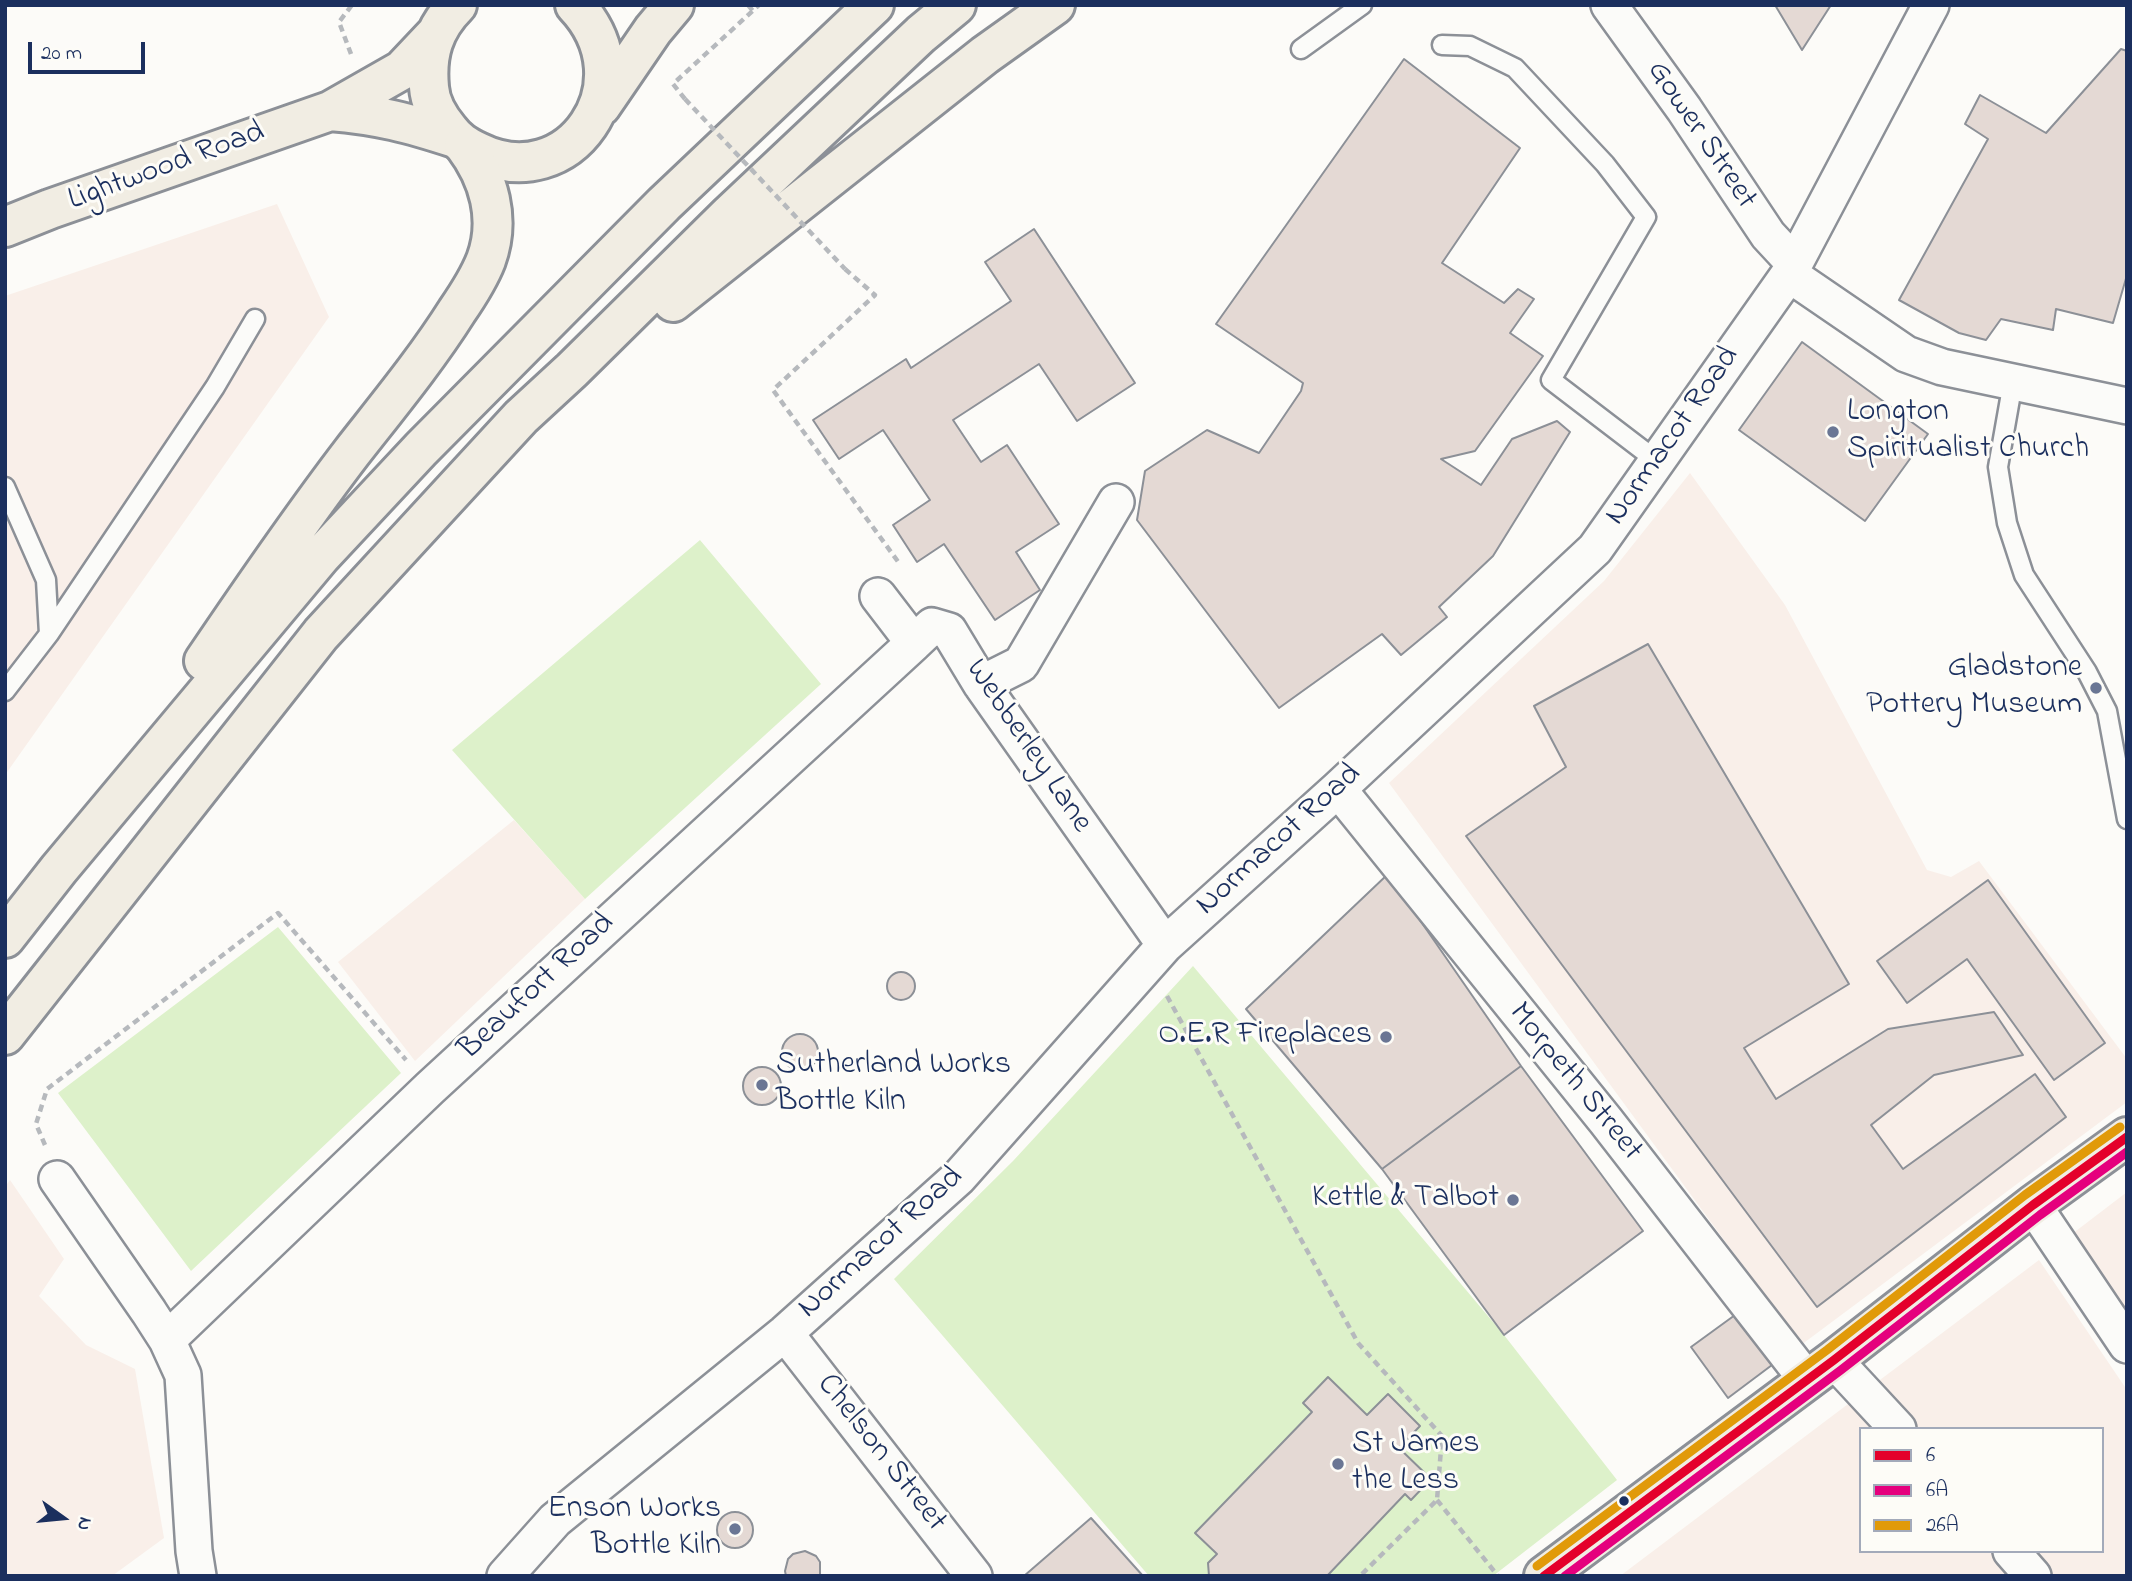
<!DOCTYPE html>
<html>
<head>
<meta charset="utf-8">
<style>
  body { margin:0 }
  #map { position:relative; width:2132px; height:1581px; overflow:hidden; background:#fcfbf8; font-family:"Indie Flower",sans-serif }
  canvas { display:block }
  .frame { position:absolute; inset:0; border:7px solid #1b2f5e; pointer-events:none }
  .legend { position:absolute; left:1859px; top:1427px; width:245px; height:126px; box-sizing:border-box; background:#fdfcf7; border:2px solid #a3aaba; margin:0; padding:9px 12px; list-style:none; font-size:21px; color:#1b2f5e }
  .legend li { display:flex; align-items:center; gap:14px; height:35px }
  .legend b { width:35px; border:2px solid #a3aaba }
  .north { position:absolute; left:28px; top:1483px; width:70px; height:70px; -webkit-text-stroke:5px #fdfcf7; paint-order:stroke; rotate:105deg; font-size:19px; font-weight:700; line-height:28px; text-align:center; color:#1b2f5e }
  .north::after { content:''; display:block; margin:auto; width:24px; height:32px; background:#1b2f5e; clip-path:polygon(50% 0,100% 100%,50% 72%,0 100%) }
  .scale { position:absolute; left:28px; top:42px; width:117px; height:32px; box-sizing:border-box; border:4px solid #1b2f5e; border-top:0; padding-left:9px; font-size:21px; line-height:24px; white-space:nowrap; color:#1b2f5e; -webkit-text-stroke:5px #fdfcf7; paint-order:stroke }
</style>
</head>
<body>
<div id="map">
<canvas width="2132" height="1581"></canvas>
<div class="frame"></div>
<ul class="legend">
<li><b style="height:9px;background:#e4002b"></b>6</li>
<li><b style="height:9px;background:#e5007d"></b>6A</li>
<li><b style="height:9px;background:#e19a09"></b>26A</li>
</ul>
<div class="north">N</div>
<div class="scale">20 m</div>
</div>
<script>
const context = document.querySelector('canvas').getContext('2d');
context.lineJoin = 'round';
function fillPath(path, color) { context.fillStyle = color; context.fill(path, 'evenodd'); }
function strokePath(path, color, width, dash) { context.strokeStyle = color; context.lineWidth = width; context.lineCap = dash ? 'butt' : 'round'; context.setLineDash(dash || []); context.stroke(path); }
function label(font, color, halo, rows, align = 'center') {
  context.font = font + ' "Indie Flower",sans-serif'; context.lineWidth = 6; context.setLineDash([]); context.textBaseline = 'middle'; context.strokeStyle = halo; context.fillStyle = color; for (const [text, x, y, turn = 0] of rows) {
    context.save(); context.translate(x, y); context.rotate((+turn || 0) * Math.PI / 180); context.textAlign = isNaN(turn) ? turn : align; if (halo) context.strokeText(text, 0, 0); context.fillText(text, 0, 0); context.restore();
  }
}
const built = new Path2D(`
  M277,204L329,317L5,775V296Z
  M1690,473L1785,605L1927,870L1951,877L1979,861L2127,1059V1102L1801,1345L1389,783L1604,581Z
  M514,820L585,899L415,1061L338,962Z
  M10,1180L64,1259L39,1296L86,1345L135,1369L164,1538L112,1576H5V1187Z
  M2127,1192V1325L2072,1234Z
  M2039,1260L2127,1390V1576H1620ZM1861,1429H2102V1551H1861Z`);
const green = new Path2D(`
  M700,540L821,684L585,899L452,750Z
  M278,927L401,1073L191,1271L58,1093Z
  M1193,966L1504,1335L1617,1480L1493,1576H1149L894,1279L1013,1161Z`);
const building = new Path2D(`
  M1775,5H1831L1802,50Z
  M2121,49L2127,51V275L2113,323L2056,309L2053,330L2001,319L1986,340L1959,333L1899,300L1988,139L1965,124L1980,95L2046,133Z
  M1404,59L1520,148L1442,263L1504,303L1518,289L1534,299L1510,333L1543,356L1475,451L1441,459L1481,485L1512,439L1557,421L1570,432L1493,556L1439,607L1447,617L1401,655L1382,634L1279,708L1137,520L1145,471L1207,430L1259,453L1301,391L1303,383L1216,324Z
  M1034,229L1135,383L1077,421L1039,364L953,420L981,462L1007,445L1059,524L1016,552L1040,590L995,620L944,544L917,562L893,525L930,500L883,430L839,459L813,420L906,359L911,368L1011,301L985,262Z
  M1802,342L1928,434L1865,521L1739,430Z
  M1648,644L1849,984L1744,1048L1776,1099L1888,1029L1994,1012L2023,1055L1934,1075L1871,1125L1903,1169L2035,1074L2066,1117L1817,1307L1466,836L1566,767L1534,706Z
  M1388,874L1521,1066L1382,1169L1246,1009Z
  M1988,880L2105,1043L2054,1080L1967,959L1907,1003L1877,961Z
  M887 986a14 14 0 1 1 28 0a14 14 0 1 1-28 0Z
  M782 1052a18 18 0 1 1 36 0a18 18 0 1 1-36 0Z
  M1521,1066L1643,1231L1504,1335L1382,1169Z
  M743 1086a19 19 0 1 1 38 0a19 19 0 1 1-38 0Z
  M1735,1315L1772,1365L1728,1398L1691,1347Z
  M1328,1377L1367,1415L1388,1394L1420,1426L1399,1448L1431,1479L1411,1500L1405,1494L1327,1576H1209L1208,1563L1217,1554L1195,1533L1312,1412L1303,1403Z
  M717 1530a18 18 0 1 1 36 0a18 18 0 1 1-36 0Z
  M1091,1518L1143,1576H1024Z
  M805,1551L816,1556L820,1562V1576H786L785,1571L788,1559L793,1554Z`);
const path = new Path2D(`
  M748,5L753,11
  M351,54L339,22L352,5
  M685,99L673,84L759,5
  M845,269L875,295L773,390L899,563
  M1167,996L1358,1343L1442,1436L1437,1500L1360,1576
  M45,1145L36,1124L47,1089L278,913L406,1060
  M1437,1500L1498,1576`);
const lane = new Path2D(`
  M1442,45L1470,46L1515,68L1605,164L1646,217L1551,380L1657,461
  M1301,49L1362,5
  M2013,382L1998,467L2007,523L2024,575L2087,672L2107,711L2127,819
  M5,487L46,580L49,634L5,691
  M49,634L215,387L255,319`);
const street = new Path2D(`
  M1609,5L1684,109L1768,235L1794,263
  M1789,274L1906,354L1942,367L2127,406
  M878,596L914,643L932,626L949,631L981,684L1165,945
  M981,684L1021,664L1116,502
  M1338,789L1606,1121L1807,1380
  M57,1179L149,1312L167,1340L183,1375L194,1551L198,1576
  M2033,1205L2127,1345
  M785,1333L974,1576
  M167,1340L430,1088L914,643
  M1834,1360L1898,1429
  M2011,1551L2033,1576
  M505,1576L555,1520L785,1333L959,1177L1165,945L1338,789L1595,549L1789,274L1931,5`);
const primary = new Path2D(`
  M457,5C433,29 426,55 429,87C430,103 439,118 449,130C457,141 466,146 478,152C569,197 649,83 575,5
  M601,106L653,30L674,5
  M330,111C379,115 409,123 455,138
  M5,227L50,209L330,111L402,70L435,35
  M1544,1576L1834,1360L2033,1205L2127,1137`);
const highway = new Path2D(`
  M673,302L985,55L1055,5
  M204,661C252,590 300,520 352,452C388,406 426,360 457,311C468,295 479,278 486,260C501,219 489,178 464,145
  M5,938L59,869L321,556L421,449L664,204L874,5
  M5,1035L321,634L521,417L572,370L730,214L921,34L956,5`);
const pathBridge = new Path2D(`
  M685,99L845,269`);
const bus1 = new Path2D(`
  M1544,1576L1834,1360L2033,1205L2127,1137`);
const bus2 = new Path2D(`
  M1565,1576L1841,1370L2040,1215L2127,1152`);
const bus3 = new Path2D(`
  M1537,1566L1827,1350L2025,1195L2120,1127`);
const markers = [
  [1833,432,7,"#6a7694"],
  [2096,688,7,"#6a7694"],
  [1386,1037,7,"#6a7694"],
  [762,1085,7,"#6a7694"],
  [1513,1200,7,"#6a7694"],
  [1338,1464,7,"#6a7694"],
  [1624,1501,6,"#1b2f5e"],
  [735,1529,7,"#6a7694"]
];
const streetNames = [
  ["Gower Street",1700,136,56],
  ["Lightwood Road",167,168,-20],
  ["Normacot Road",1674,437,-55],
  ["Webberley Lane",1027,747,56],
  ["Normacot Road",1280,841,-42],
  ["Beaufort Road",538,988,-43],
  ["Morpeth Street",1574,1083,51],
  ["Normacot Road",882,1244,-42],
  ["Chelson Street",880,1454,52]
];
const poiNames = [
  ["Longton",1847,414,"left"],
  ["Spiritualist Church",1847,451,"left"],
  ["Gladstone",2082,670],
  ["Pottery Museum",2082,707],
  ["O.E.R Fireplaces",1372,1037],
  ["Sutherland Works",776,1067,"left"],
  ["Bottle Kiln",776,1104,"left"],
  ["Kettle & Talbot",1499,1200],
  ["St James",1352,1446,"left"],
  ["the Less",1352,1483,"left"],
  ["Enson Works",721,1511],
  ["Bottle Kiln",721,1548]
];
fillPath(built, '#f9efe9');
fillPath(green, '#ddf1ca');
fillPath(building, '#e4d9d4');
strokePath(building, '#8c9097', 2);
strokePath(lane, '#8c9097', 23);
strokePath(street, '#8c9097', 40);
strokePath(primary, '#8c9097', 44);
strokePath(highway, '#8c9097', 44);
strokePath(path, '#b6b9bd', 4.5, [7, 5]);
strokePath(lane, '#fbfbf9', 18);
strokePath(street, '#fbfbf9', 35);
strokePath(primary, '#f1ede3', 38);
strokePath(highway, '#f1ede3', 38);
strokePath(pathBridge, '#b6b9bd', 4.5, [7, 5]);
strokePath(bus1, '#e4002b', 9);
strokePath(bus2, '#e5007d', 9);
strokePath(bus3, '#e19a09', 9);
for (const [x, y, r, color] of markers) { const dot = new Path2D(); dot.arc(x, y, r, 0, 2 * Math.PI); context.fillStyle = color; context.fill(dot); strokePath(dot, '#fdfcf7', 2.5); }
label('32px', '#1b2f5e', '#fdfcf7', streetNames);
label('32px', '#1b2f5e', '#fdfcf7', poiNames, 'right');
</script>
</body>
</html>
